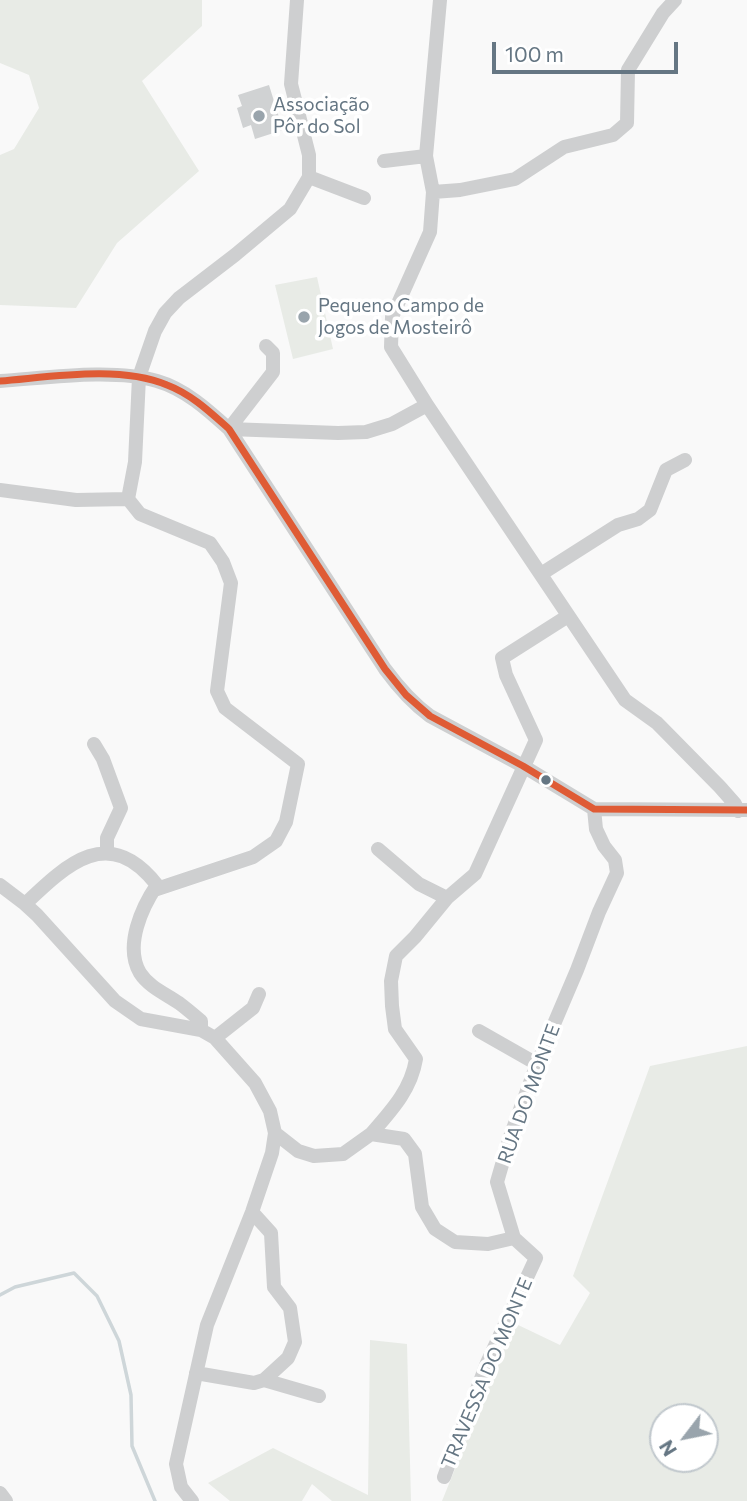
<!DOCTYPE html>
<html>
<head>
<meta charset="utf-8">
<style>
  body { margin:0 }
  #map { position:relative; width:747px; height:1501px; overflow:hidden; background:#f9f9f9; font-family:Commissioner,sans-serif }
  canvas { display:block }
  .north { position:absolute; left:649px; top:1403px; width:70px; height:70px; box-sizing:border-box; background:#fff; border:2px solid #c1c8cd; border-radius:50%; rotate:238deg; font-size:19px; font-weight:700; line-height:28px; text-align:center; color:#657683 }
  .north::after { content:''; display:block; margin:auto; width:24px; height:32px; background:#99a4ac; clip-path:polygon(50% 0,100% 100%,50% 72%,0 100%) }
  .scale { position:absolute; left:492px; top:42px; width:186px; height:32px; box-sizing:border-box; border:4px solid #657683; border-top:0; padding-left:9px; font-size:21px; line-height:24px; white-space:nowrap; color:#657683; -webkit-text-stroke:5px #fff; paint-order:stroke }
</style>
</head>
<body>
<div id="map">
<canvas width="747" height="1501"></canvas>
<div class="north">N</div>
<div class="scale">100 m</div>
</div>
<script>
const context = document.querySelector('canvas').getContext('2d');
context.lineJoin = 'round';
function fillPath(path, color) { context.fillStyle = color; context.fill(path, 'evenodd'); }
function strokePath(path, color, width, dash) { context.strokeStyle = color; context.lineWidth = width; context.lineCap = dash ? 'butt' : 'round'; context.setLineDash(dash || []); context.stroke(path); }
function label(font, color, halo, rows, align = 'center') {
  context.font = font + ' Commissioner,sans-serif'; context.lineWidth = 7; context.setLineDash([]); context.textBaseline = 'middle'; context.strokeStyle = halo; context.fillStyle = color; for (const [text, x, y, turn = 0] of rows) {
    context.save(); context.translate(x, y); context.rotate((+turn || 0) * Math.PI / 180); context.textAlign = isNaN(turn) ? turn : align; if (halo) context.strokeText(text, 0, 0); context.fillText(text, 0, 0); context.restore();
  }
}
const green = new Path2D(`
  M0,0H202V26L142,81L199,171L117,243L76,308L0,305V155L14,149L39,108L29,75L0,63Z
  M317,277L333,349L293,359L275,285Z
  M747,1046V1501H442L514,1323L560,1345L590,1293L573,1276L650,1066ZM663,1417H705V1459H663Z
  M370,1340L407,1344L411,1501H332L312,1484L302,1501H230L208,1483L273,1448L368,1495Z`);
const stream = new Path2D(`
  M0,1295L15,1287L74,1273L97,1296L119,1341L131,1395L132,1446L155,1501`);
const building = new Path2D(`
  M269,85L283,130L255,139L251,125L243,128L237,108L242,106L238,95Z`);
const minor = new Path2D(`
  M440,0L426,156L433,192L430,232L392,317L391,347L427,405L625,700L657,723L720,787L735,804L738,811
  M384,161L426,156
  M309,177L364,198
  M433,192L460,190L515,179L564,147L613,135L627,123L628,70L663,13L675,0
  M0,381C46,378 113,368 157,381C185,389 208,410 229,429L385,669C399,688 412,703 430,716L523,766L594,809L746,810
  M229,429L338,433L366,432L392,424L427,405
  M229,429L273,372V353L266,346
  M0,490L76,500L128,499
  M128,499L140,514L210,543L223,562L231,583L217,691L225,708L298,764L286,822L276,841L253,857L154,890
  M128,499L135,462L139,377L155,331L165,313L179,298L235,255L290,209L309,177V155L291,84L297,0
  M541,574L618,525L638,519L650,510L666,470L685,460
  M94,744L103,759L121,808L107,838V852
  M378,849L419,884L447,898
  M0,885L25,904L37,915L115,1001L141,1019L201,1030L215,1038L255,1083L270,1111L275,1133L272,1153L252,1212L207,1325L176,1464L181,1487L192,1501
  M25,904C68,863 109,824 157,885C142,907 124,946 140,973C149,987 166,994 179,1003C187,1009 194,1015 201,1021V1030
  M479,1031L537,1064
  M215,1038L253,1008L259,994
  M275,1133L298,1151L314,1156L343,1154L371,1134L404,1139L415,1154L422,1207L435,1229L455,1242L488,1244L514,1238
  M371,1134C391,1111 411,1090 416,1059L395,1029L392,1006L391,981L396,956L415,937L447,898L475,874L536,740L506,675L502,658L568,616
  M514,1238L497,1182L510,1137L537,1064L577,970L599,912L617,873L615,860L604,846L596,829L594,809
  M196,1373L254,1383L264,1380L288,1358L295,1342L290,1308L274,1287L271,1233L252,1212
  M264,1380L319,1396
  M444,1477L487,1363L536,1258L514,1238
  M0,1493L6,1501`);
const bus1 = new Path2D(`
  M0,381C51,377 119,365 167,385C191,394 210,412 229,429L385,669L406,695L430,716L523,766L594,809L747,810`);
const markers = [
  [259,116,7,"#99a4ac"],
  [304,317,7,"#99a4ac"],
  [546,780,6,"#657683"]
];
const poiNames = [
  ["Associação",273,105],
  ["Pôr do Sol",273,127],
  ["Pequeno Campo de",318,306],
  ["Jogos de Mosteirô",318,328]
];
const streetNames = [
  ["RUA DO MONTE",529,1094,-70],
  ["TRAVESSA DO MONTE",487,1373,-67]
];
fillPath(green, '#e8ebe6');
strokePath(stream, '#ced6d9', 3.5);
fillPath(building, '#d0d2d3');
strokePath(minor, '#cecfd0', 14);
strokePath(bus1, '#df5b35', 7);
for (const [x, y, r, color] of markers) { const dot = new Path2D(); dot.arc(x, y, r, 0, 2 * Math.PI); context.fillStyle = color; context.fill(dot); strokePath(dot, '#fff', 2.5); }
label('19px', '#657683', '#fff', poiNames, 'left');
label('19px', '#657683', '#fff', streetNames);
</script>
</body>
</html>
